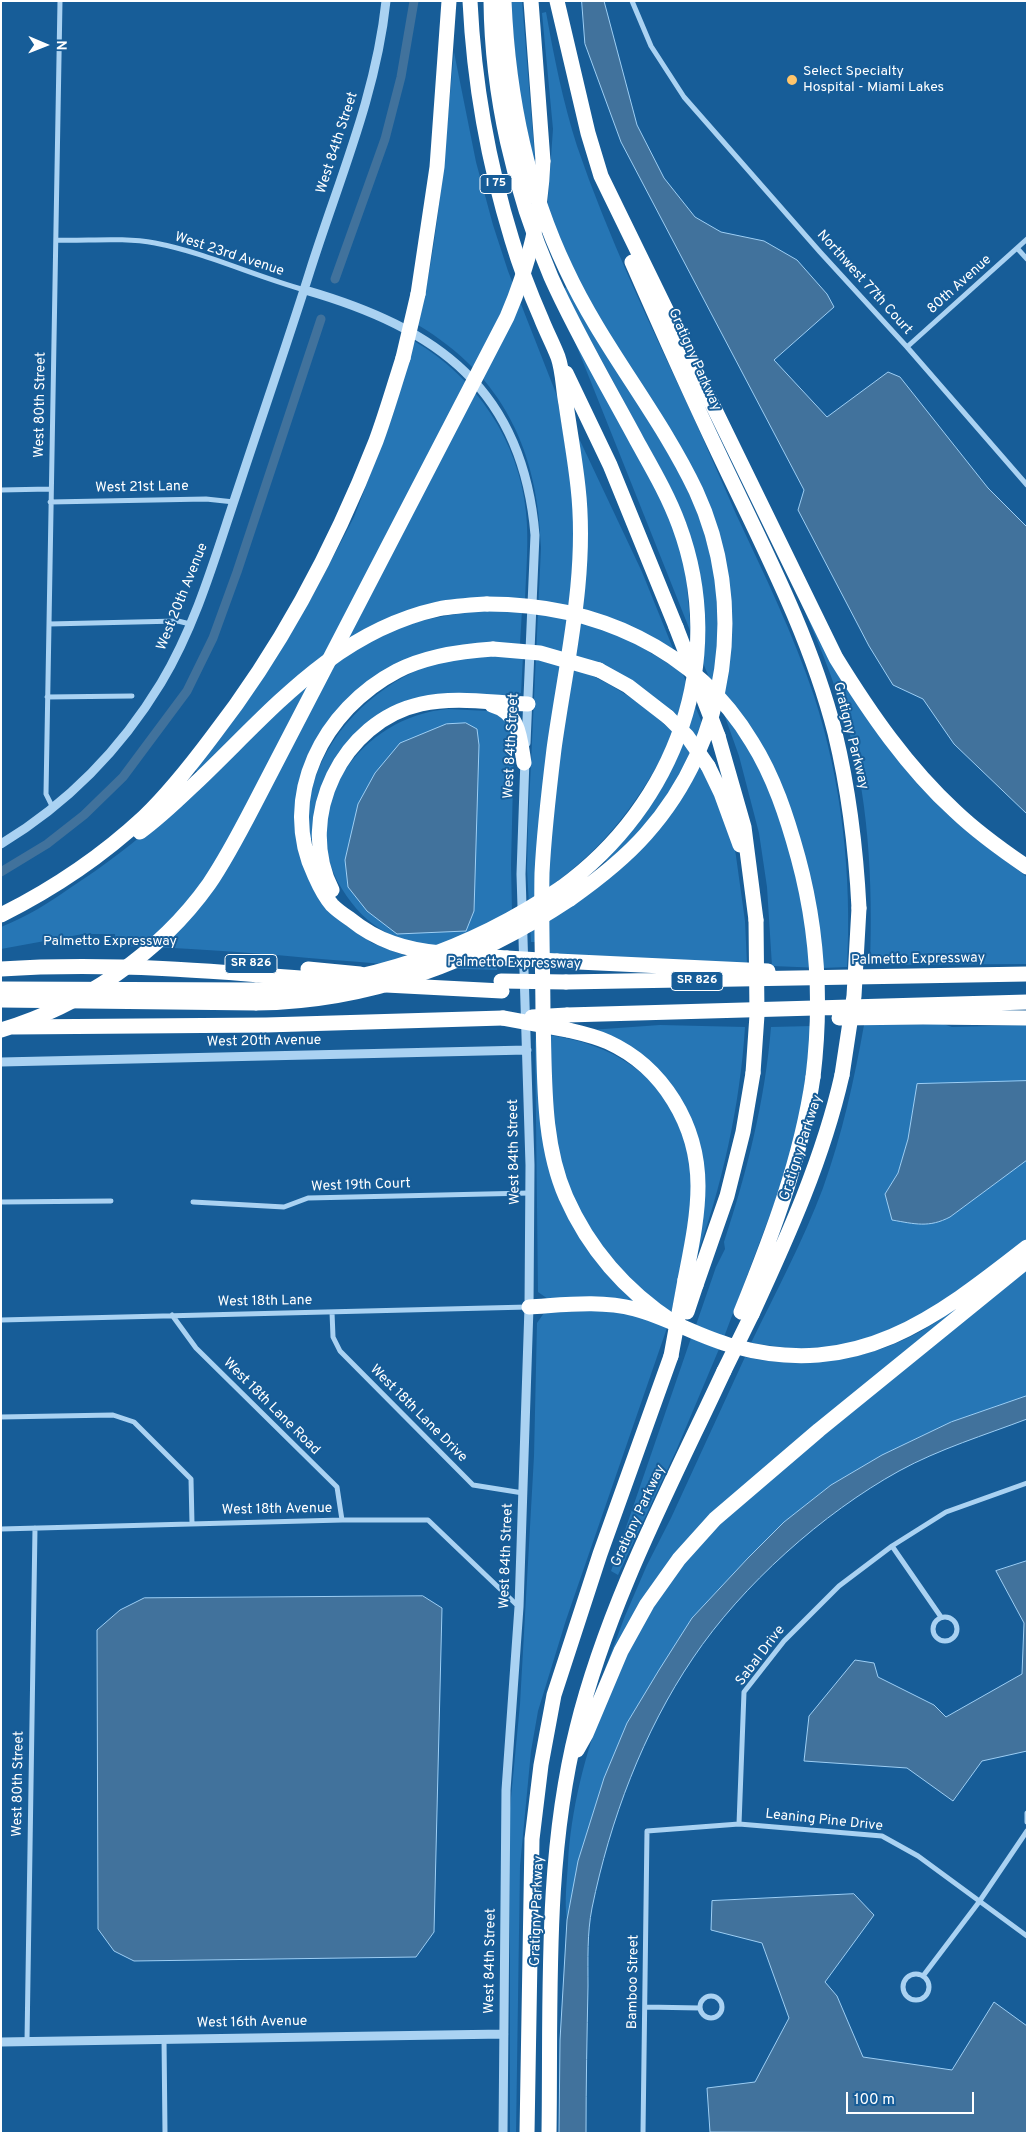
<!DOCTYPE html>
<html>
<head>
<meta charset="utf-8">
<style>
  body { margin:0 }
  #map { position:relative; width:1028px; height:2134px; overflow:hidden; background:#175d98; font-family:Overpass,sans-serif }
  canvas { display:block }
  .frame { position:absolute; inset:0; border:2px solid #fff; pointer-events:none }
  .north { position:absolute; left:20px; top:20px; width:50px; height:50px; -webkit-text-stroke:4px #175d98; paint-order:stroke; rotate:91deg; font-size:14px; font-weight:700; line-height:20px; text-align:center; color:#fff }
  .north::after { content:''; display:block; margin:auto; width:18px; height:22px; background:#fff; clip-path:polygon(50% 0,100% 100%,50% 72%,0 100%) }
  .scale { position:absolute; left:846px; top:2092px; width:128px; height:22px; box-sizing:border-box; border:2px solid #fff; border-top:0; padding-left:6px; font-size:15px; line-height:18px; white-space:nowrap; color:#fff; -webkit-text-stroke:4px #175d98; paint-order:stroke }
</style>
</head>
<body>
<div id="map">
<canvas width="1028" height="2134"></canvas>
<div class="frame"></div>
<div class="north">N</div>
<div class="scale">100 m</div>
</div>
<script>
const context = document.querySelector('canvas').getContext('2d');
context.lineJoin = 'round';
function fillPath(path, color) { context.fillStyle = color; context.fill(path, 'evenodd'); }
function strokePath(path, color, width, dash) { context.strokeStyle = color; context.lineWidth = width; context.lineCap = dash ? 'butt' : 'round'; context.setLineDash(dash || []); context.stroke(path); }
function label(font, color, halo, rows, align = 'center') {
  context.font = font + ' Overpass,sans-serif'; context.lineWidth = 4; context.setLineDash([]); context.textBaseline = 'middle'; context.strokeStyle = halo; context.fillStyle = color; for (const [text, x, y, turn = 0] of rows) {
    context.save(); context.translate(x, y); context.rotate((+turn || 0) * Math.PI / 180); context.textAlign = isNaN(turn) ? turn : align; if (halo) context.strokeText(text, 0, 0); context.fillText(text, 0, 0); context.restore();
  }
}
const green = new Path2D(`
  M510,1H522L536,172L519,91Z
  M546,12C554,57 563,102 577,146C608,237 650,324 691,412C706,445 721,480 736,514C764,574 793,633 814,696C842,782 852,876 847,967L822,968L772,966L767,887L759,833L739,756L723,711L727,668L718,537L582,294L547,212L553,129L542,13Z
  M454,52L476,162L493,225L508,271L557,396L579,532L535,942H531L527,869L528,827L541,548C538,450 503,376 418,325C440,236 445,143 454,52Z
  M567,287L680,473L701,522L714,569L719,617L715,686L711,682L703,663V601L699,574L687,525L667,481L563,289Z
  M573,337L664,502L685,563L691,633Z
  M414,341C476,377 519,441 526,512C529,541 526,571 525,600L393,619L198,773L195,769L312,597L354,517L392,418Z
  M575,430L642,572L674,651L622,623L583,609Z
  M782,560L829,649L974,837L1027,877V964L870,965C873,884 869,792 844,715C828,662 805,611 782,560Z
  M487,610H522L520,644L493,643L419,659L323,735L299,846L358,933L372,943L406,956L497,964V970C369,967 243,948 115,946V934H83L1,949V927C26,917 49,903 70,888C139,844 196,788 256,733C297,694 339,655 391,631C422,618 454,614 487,610Z
  M581,620L620,634L682,672L688,686L679,720L575,656Z
  M486,655L523,656L521,693L508,698L441,695L353,742L312,839H310C309,822 308,806 312,789C326,734 371,690 422,668C442,660 465,659 486,655Z
  M574,668C614,684 642,703 674,733C642,799 607,846 546,890L552,798Z
  M695,706L703,725L682,773L647,824L607,863L606,860C649,816 680,765 695,706Z
  M448,709L488,711L507,719L514,741L511,865L512,911C501,917 440,948 430,948C415,948 400,940 387,933C368,923 354,908 342,889C293,808 362,716 448,709Z
  M700,765L709,779L735,849L745,921L747,964L546,955V922L648,841L673,811Z
  M943,1024L952,1027L1027,1025V1081L917,1084L908,1139L898,1173L885,1194L950,1217L1027,1160V1244L933,1313L846,1346L795,1349L751,1343C776,1292 803,1241 823,1188C842,1135 854,1081 864,1025Z
  M660,1025L745,1027C740,1106 722,1186 695,1261L700,1215L678,1099L590,1030Z
  M812,1026L797,1143L724,1337L696,1325L716,1267L725,1249L724,1242C747,1172 765,1101 771,1027Z
  M535,1034L553,1178L634,1296L633,1303L548,1299L538,1292Z
  M549,1035C612,1044 663,1074 683,1137C686,1146 691,1157 692,1166C693,1216 681,1265 671,1314L635,1288L583,1223L554,1146Z
  M1027,1267V1396L951,1422L882,1455L831,1485L784,1522L748,1558L692,1618L627,1723L604,1778L578,1861L567,1920C564,1902 567,1881 568,1863C574,1759 621,1641 686,1560C699,1543 715,1528 730,1513Z
  M986,1284L709,1522L608,1671L605,1669L625,1616L647,1565L671,1518L745,1357C806,1370 874,1360 928,1327C949,1315 967,1298 986,1284Z
  M623,1309L668,1325L566,1620L538,1711L531,1751L520,1866L516,2133H510V1808L520,1704L534,1456L537,1323L544,1313Z
  M691,1338L719,1349L676,1451L618,1575L611,1571Z`);
const water = new Path2D(`
  M582,1H604L637,125L664,178L695,217L721,232L764,241L797,260L827,294L834,307L774,360L827,417L888,372L900,377L988,488L1027,527V814L954,744L923,699L893,685L869,646L798,510L804,490L621,142L585,44Z
  M466,723L477,729L479,745L474,911L466,931L397,934L367,911L348,887L345,860L358,804L375,773L400,743L446,724Z
  M1027,1081V1160L950,1217C929,1228 915,1224 892,1220L885,1194L898,1173L908,1139L917,1084Z
  M1027,1396V1419C985,1435 939,1449 899,1471C823,1513 742,1585 693,1658C643,1732 610,1820 592,1908C587,1933 588,1960 588,1986C587,2035 586,2084 586,2133H559L560,2040L567,1920L578,1861L604,1778L627,1723L659,1670L692,1618L748,1558L784,1522L831,1485L882,1455L951,1422Z
  M1027,1561V1751L982,1761L953,1801L907,1768L804,1761L809,1716L855,1660L874,1663L878,1677L934,1705L946,1717L1022,1674L1024,1623L996,1571Z
  M423,1596L442,1608L434,1932L416,1957L134,1961L114,1951L98,1929L97,1630L120,1610L144,1598Z
  M854,1894L874,1915L825,1982L837,1996L863,2057L952,2070L994,2002L1027,2026V2133L710,2132L707,2088L755,2082L789,2018L762,1943L711,1930L712,1901Z`);
const canal = new Path2D(`
  M335,279L385,139L401,77L414,1
  M1,872L47,844L84,815L123,777L187,691L213,638L237,572L321,319`);
const minor = new Path2D(`
  M632,1L651,46L684,97L820,252L907,347L1027,485
  M56,240C88,241 123,237 155,243C207,253 254,276 305,290
  M1017,248L1027,259
  M907,347L1027,239
  M1,490L50,489
  M50,502L206,499L234,502
  M49,624L178,621L190,624
  M47,697L132,696
  M53,808L46,794L60,1
  M1,1202L111,1201
  M193,1202L284,1207L308,1198L530,1193
  M332,1312L333,1337L340,1351L473,1485L523,1493
  M172,1315L196,1348L337,1487L342,1520
  M1,1320L528,1307
  M1,1417L113,1415L134,1422L191,1479L192,1524
  M1,1529L342,1520H428L519,1607
  M892,1546L941,1617
  M933 1629a12 12 0 1 1 24 0a12 12 0 1 1-24 0Z
  M1027,1813V1822
  M739,1824L744,1692L784,1641L839,1586L892,1546L946,1512L1027,1483
  M903 1987a13 13 0 1 1 26 0a13 13 0 1 1-26 0Z
  M923,1976L979,1902L1027,1831
  M700 2007a11 11 0 1 1 22 0a11 11 0 1 1-22 0Z
  M645,2007L700,2008
  M164,2038L165,2133
  M27,2041L35,1528
  M643,2133L647,1831L739,1824L882,1836L918,1856L1027,1936`);
const tertiary = new Path2D(`
  M305,290C437,328 523,389 535,535L526,743
  M1,844C67,804 121,749 161,683C197,623 216,554 238,489C262,416 287,344 310,271C338,182 376,96 386,1
  M1,1062L527,1050
  M1,2042L504,2034
  M503,2133L506,1790L519,1607L529,1307L530,1165L521,874L525,759`);
const motorway = new Path2D(`
  M470,1C474,83 488,162 512,240C520,267 530,293 541,318C546,331 553,344 558,357C563,371 563,389 566,404C570,432 575,459 578,487C588,575 566,662 554,749C549,790 544,832 542,873C541,922 543,971 543,1019C545,1079 542,1142 566,1197C589,1249 626,1291 673,1322
  M491,1C492,95 514,191 551,277C576,333 608,387 637,441C652,468 668,495 679,525C729,660 676,805 561,888
  M504,1C508,94 526,185 566,269C602,347 659,413 696,491C748,603 729,741 646,834C624,859 597,880 570,899
  M531,1L543,161
  M557,1L588,133L601,176L836,658C870,713 907,767 955,811C977,832 1002,850 1027,867
  M632,262C660,326 689,391 719,454C762,545 810,635 835,733C849,791 856,849 859,908
  M418,294L437,167L449,1
  M566,373L610,465L676,627
  M599,670L628,686L668,717
  M492,705C520,713 520,739 524,763
  M718,736L744,827L756,920
  M708,766L721,793L740,845
  M140,832C162,816 181,797 200,779C272,710 335,632 438,609C454,606 471,605 487,604
  M332,890C295,817 343,721 421,704C455,696 494,703 528,704
  M1,915C53,889 101,857 144,817C169,793 191,765 212,737C282,647 335,546 376,441C386,414 394,386 403,358
  M441,953C406,950 377,941 350,919C344,915 337,910 332,905C325,897 319,885 315,876C277,797 324,709 397,671C426,656 461,651 493,649
  M464,955L507,958
  M557,961L768,971
  M1,969C109,962 216,971 323,980
  M308,969L360,974
  M566,982L1027,974
  M386,985L502,991
  M1,989L256,990
  M1,1000L256,1003
  M567,1015L1027,1002
  M839,1018L923,1017L1027,1018
  M13,1027L266,1025L503,1018
  M568,1030C581,1033 595,1036 608,1042C663,1067 698,1125 698,1186C698,1217 691,1249 685,1280
  M696,1285L727,1196L743,1132L753,1073
  M529,1307C564,1305 600,1300 635,1309C669,1318 699,1337 733,1346C857,1380 935,1319 1027,1247
  M741,1312C772,1235 801,1160 813,1077
  M752,1314C788,1236 823,1159 842,1075
  M577,1750L586,1734L621,1651L647,1604L679,1559L715,1519L819,1430L1027,1261
  M527,2133L532,1839L541,1765L554,1695L600,1554L671,1356
  M549,2133C551,1998 544,1860 577,1728C608,1603 670,1487 724,1371`);
const motorwayBridge = new Path2D(`
  M403,358L418,294
  M487,604C594,604 695,647 752,742C774,777 787,817 798,857C818,930 822,1003 813,1077
  M676,627L718,736
  M493,649L540,653L599,670
  M668,717L687,736L708,766
  M507,958L557,961
  M501,981L566,982
  M256,990C366,985 470,950 561,888
  M256,1003C369,1002 477,961 570,899
  M532,1017L567,1015
  M503,1018L568,1030
  M1,1030C82,1006 160,953 209,884C226,859 240,832 254,805L507,317C529,266 541,217 543,161
  M753,1073L757,1015L756,920
  M842,1075L854,996L859,908
  M687,1312L696,1285
  M671,1356L685,1280
  M724,1371L752,1314`);
const markers = [
  [792,80,6,"#ffc56b"]
];
const shields = [
  [496,184,32],
  [251,964,52],
  [697,981,52]
];
const shieldNames = [
  ["I 75",496,184],
  ["SR 826",251,964],
  ["SR 826",697,981]
];
const poiNames = [
  ["Select Specialty",803,72],
  ["Hospital - Miami Lakes",803,88]
];
const streetNames = [
  ["West 84th Street",338,143,-72],
  ["West 23rd Avenue",229,255,18],
  ["Northwest 77th Court",864,283,48],
  ["80th Avenue",960,285,-42],
  ["Gratigny Parkway",694,360,66],
  ["West 80th Street",41,405,-89],
  ["West 21st Lane",142,488,-1],
  ["West 20th Avenue",183,597,-68],
  ["Gratigny Parkway",850,736,76],
  ["West 84th Street",512,746,-87],
  ["Palmetto Expressway",110,942],
  ["Palmetto Expressway",918,960,-1],
  ["Palmetto Expressway",514,964,1],
  ["West 20th Avenue",264,1042,-1],
  ["Gratigny Parkway",802,1148,-72],
  ["West 84th Street",515,1152,-91],
  ["West 19th Court",361,1186,-2],
  ["West 18th Lane",265,1302,-1],
  ["West 18th Lane Road",271,1407,45],
  ["West 18th Lane Drive",418,1414,45],
  ["West 18th Avenue",277,1510,-1],
  ["Gratigny Parkway",639,1516,-65],
  ["West 84th Street",507,1556,-88],
  ["Sabal Drive",761,1656,-53],
  ["West 80th Street",19,1784,-89],
  ["Leaning Pine Drive",824,1821,6],
  ["Gratigny Parkway",538,1911,-88],
  ["West 84th Street",491,1961,-89],
  ["Bamboo Street",634,1982,-89],
  ["West 16th Avenue",252,2023,-1]
];
fillPath(green, '#2676b5');
fillPath(water, '#41729c');
strokePath(water, '#9dcef4', 1);
strokePath(canal, '#41729c', 9);
strokePath(minor, '#aad2f2', 5);
strokePath(tertiary, '#aad2f2', 9);
strokePath(motorway, '#fff', 15);
strokePath(motorwayBridge, '#fff', 15);
for (const [x, y, r, color] of markers) { const dot = new Path2D(); dot.arc(x, y, r, 0, 2 * Math.PI); context.fillStyle = color; context.fill(dot); strokePath(dot, '#175d98', 2); }
for (const [x, y, w] of shields) { const box = new Path2D(); box.roundRect(x - w / 2, y - 9.5, w, 19, 4); context.fillStyle = '#175d98'; context.fill(box); strokePath(box, '#fff', 1); }
label('bold 12px', '#fff', null, shieldNames);
label('14px', '#fff', '#175d98', poiNames, 'left');
label('14px', '#fff', '#175d98', streetNames);
</script>
</body>
</html>
